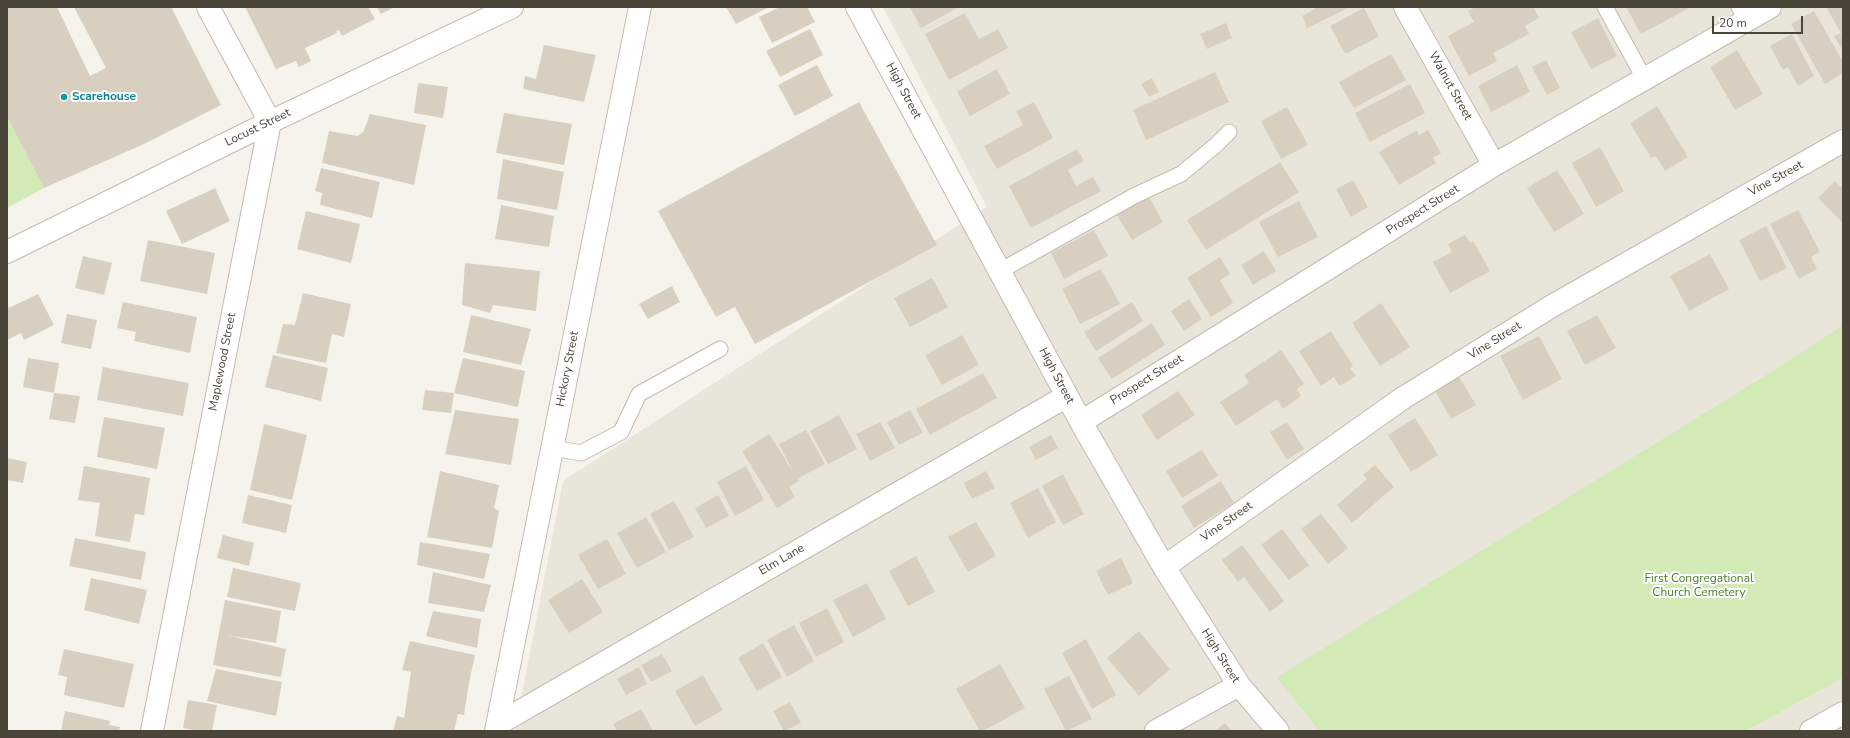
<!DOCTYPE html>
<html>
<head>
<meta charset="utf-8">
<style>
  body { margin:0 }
  #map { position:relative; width:1850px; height:738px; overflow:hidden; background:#f6f3ec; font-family:"Nunito Sans",sans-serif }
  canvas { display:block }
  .frame { position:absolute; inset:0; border:8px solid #4b4439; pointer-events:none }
  .scale { position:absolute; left:1712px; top:16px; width:91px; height:18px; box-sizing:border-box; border:2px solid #4b4439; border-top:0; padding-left:5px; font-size:12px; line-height:14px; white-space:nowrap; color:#4b4439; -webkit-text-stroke:3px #fff; paint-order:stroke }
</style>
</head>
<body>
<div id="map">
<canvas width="1850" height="738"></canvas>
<div class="frame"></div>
<div class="scale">20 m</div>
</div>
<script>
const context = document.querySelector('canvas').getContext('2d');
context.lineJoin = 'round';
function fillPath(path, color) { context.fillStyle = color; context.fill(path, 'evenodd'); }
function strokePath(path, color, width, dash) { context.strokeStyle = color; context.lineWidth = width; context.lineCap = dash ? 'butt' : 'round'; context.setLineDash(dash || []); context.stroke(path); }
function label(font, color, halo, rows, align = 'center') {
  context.font = font + ' "Nunito Sans",sans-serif'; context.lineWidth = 4; context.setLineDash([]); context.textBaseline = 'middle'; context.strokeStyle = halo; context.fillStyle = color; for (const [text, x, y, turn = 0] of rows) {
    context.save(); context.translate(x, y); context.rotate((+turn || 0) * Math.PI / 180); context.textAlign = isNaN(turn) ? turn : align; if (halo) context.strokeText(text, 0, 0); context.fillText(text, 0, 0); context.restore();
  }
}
const residential = new Path2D(`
  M883,7H1843V325L1774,370L1278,677L1319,731H515L563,481L987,207Z
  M1843,678V731H1746Z`);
const green = new Path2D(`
  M7,117L44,188L7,208Z
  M1843,325V678L1746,731H1319L1277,677L1774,370Z`);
const building = new Path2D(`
  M7,7H57L90,76L106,68L74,7H171L221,105L144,144L44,188L7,117Z
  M245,7H368L375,19L342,36L339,30L336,31L337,33L305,48L311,61L299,67L296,61L276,69Z
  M377,7H395L381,14Z
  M726,7H769L736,24Z
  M780,7H807L815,22L772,43L759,17Z
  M910,7H959L921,28Z
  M1315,7H1350L1307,28L1302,16L1315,9Z
  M1476,7H1533L1539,18L1525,26L1529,34L1493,53L1497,61L1469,76L1448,36L1474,22L1468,11Z
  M1626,7H1691L1641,34Z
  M1826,7H1843V51L1834,36L1841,33Z
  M1364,8L1379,37L1345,54L1330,26Z
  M1814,11L1843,62V73L1825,84L1791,24Z
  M965,13L979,39L998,29L1008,48L949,80L925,34Z
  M1598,18L1617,56L1591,69L1571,32Z
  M1226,23L1232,38L1207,49L1200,34Z
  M810,29L823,55L780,77L766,51Z
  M1792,34L1814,76L1798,86L1788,67L1783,70L1770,46Z
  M544,45L596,55L584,102L523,89L525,76L536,79Z
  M1737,50L1763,94L1735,110L1710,67Z
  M1391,54L1406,80L1354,108L1339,82Z
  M1546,60L1560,88L1547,95L1532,67Z
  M817,65L833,96L795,116L778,85Z
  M1517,65L1530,92L1491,112L1478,86Z
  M997,69L1010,94L970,116L957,91Z
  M1215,72L1229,102L1146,140L1133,110Z
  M1152,78L1159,92L1149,97L1141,84Z
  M418,83L448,87L443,118L414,113Z
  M1410,84L1425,113L1370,142L1355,113Z
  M859,102L937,245L755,344L735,307L716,317L658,211Z
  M1034,102L1053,138L997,169L984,146L1023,125L1016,111Z
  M1657,106L1688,157L1665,171L1656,156L1651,158L1630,123Z
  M1287,107L1308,145L1281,159L1261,121Z
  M504,113L572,124L564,165L496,153Z
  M370,114L426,125L414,185L322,163L329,131L358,136L364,131Z
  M1417,130L1419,135L1428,130L1441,153L1433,158L1436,163L1399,185L1379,152Z
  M1600,147L1624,191L1596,207L1572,163Z
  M1077,149L1084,161L1068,170L1076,186L1093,177L1101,191L1031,228L1009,186Z
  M503,159L564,172L557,210L497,199Z
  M1280,162L1299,192L1206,250L1187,220Z
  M321,168L380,182L372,218L320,205L322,193L315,191Z
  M1557,170L1584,214L1554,232L1527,188Z
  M1353,180L1368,207L1351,217L1336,189Z
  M1835,181L1843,189V223L1818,198Z
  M215,188L230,221L182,244L166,211Z
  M1149,197L1163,222L1132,240L1117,215Z
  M1299,201L1318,237L1278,257L1259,222Z
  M501,205L554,216L549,247L495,239Z
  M1798,210L1820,252L1811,257L1817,269L1799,279L1770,224Z
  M306,211L360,224L351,263L297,249Z
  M1766,226L1787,268L1760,281L1739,240Z
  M1094,230L1108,256L1064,279L1051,253Z
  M1465,235L1470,243L1473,241L1490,271L1450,293L1433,262L1452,252L1448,244Z
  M148,240L215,253L207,294L140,281Z
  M1264,251L1276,271L1253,285L1241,265Z
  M1710,254L1729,289L1689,311L1670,276Z
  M83,256L112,263L104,295L75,288Z
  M1220,257L1230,274L1220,280L1233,303L1211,317L1187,278Z
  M465,263L540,271L536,311L493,305L490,313L462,305Z
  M1101,269L1120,304L1080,324L1062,289Z
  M932,278L948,307L910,327L894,298Z
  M672,286L680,302L648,319L639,304Z
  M303,293L351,304L344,337L332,334L326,363L276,353L283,324L295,325Z
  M38,294L54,325L24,340L21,333L7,340V304L9,308Z
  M1189,299L1202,319L1184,331L1171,311Z
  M123,302L197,317L190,353L134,341L136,332L117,328Z
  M1132,302L1143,321L1096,351L1084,332Z
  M1381,303L1410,347L1380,366L1352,323Z
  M67,314L97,320L91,349L61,343Z
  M471,315L531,329L521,365L463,352Z
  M1597,315L1616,348L1585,365L1567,331Z
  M1152,323L1165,345L1112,379L1098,358Z
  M1331,331L1353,366L1350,368L1356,376L1340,386L1334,377L1321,386L1299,351Z
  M962,335L979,365L942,385L925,355Z
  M1539,336L1562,379L1523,400L1500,356Z
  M1281,350L1304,384L1297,389L1301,396L1283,409L1277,399L1236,426L1220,402L1249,383L1244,375Z
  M273,355L328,368L321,401L265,387Z
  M28,358L59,363L54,393L80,396L75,423L49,419L54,393L23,387Z
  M463,358L525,371L518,407L454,393Z
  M103,367L189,383L183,416L97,400Z
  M983,373L997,398L930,435L916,409Z
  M1459,377L1476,405L1451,419L1435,391Z
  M425,390L454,393L451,413L422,410Z
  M1178,391L1195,415L1157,440L1141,415Z
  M455,410L519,419L511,465L445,454Z
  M910,410L923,433L899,445L887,422Z
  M839,415L857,449L828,464L810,431Z
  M104,417L165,428L157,469L97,457Z
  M1415,418L1438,455L1411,472L1388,435Z
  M880,422L895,448L870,461L856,434Z
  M1287,422L1304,449L1287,460L1270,432Z
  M264,424L307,435L292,500L250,490Z
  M806,430L825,464L797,479L779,444Z
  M769,434L799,481L789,487L795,497L777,508L742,451Z
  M1051,435L1058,448L1036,460L1029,447Z
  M1202,450L1218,476L1182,498L1166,471Z
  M7,458L27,462L23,483L7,480Z
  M1375,465L1394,487L1352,523L1337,505L1367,479L1363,475Z
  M84,466L150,478L144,515L135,514L130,542L95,536L100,503L78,500Z
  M746,466L764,500L735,516L717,482Z
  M440,471L499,485L494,508L499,511L492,548L427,537Z
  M986,471L995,488L972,499L964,483Z
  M1063,474L1084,514L1063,525L1042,486Z
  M1221,481L1234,503L1194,528L1181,506Z
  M1038,488L1056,522L1028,538L1010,503Z
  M248,495L292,505L286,533L242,523Z
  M718,495L729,516L706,528L695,508Z
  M674,501L694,537L669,550L650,514Z
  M1321,514L1348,548L1328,564L1301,529Z
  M646,517L666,552L637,568L617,533Z
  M976,522L996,556L968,572L948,537Z
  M1282,529L1309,565L1289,580L1261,545Z
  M223,535L254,543L249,566L217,558Z
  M75,538L146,552L141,580L69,566Z
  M607,539L626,574L598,589L578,555Z
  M420,542L490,554L484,579L417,565Z
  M1242,545L1284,601L1270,612L1244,577L1238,582L1222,560Z
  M916,556L935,592L908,606L889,571Z
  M1121,558L1133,583L1108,595L1096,571Z
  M233,568L301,583L295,611L227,597Z
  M433,572L491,585L484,612L428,603Z
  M91,578L147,590L139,624L84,610Z
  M582,579L603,612L569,633L548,600Z
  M867,583L886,619L853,637L833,600Z
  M225,600L281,611L276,643L226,635L286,649L281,677L213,665Z
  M827,608L844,642L816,657L799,623Z
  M433,611L481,619L477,648L426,636Z
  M794,625L814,661L787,677L767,640Z
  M1139,631L1170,669L1139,696L1107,658Z
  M1086,639L1116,695L1092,709L1062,653Z
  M410,641L475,655L469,683L464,715L458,714L454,731H393L397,716L404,718L411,672L402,670Z
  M763,643L782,677L757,691L738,658Z
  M64,649L134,664L124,708L64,695L67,677L58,675Z
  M662,654L672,671L651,682L641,665Z
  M1000,664L1025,708L983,731H980L956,689Z
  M639,667L647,684L626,695L617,679Z
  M216,669L282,682L276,716L207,701Z
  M703,675L723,710L695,726L675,691Z
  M1069,676L1092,719L1066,731L1044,689Z
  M188,700L217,705L212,731H198L183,728Z
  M790,702L801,723L784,731L773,711Z
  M641,709L653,731H617L613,724Z
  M65,711L110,721L109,725L120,727L119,731H61Z
  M1225,723L1232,731H1215Z`);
const service = new Path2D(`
  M1605,7L1645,80
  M1739,7L1747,21
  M1000,271L1134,196L1181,174L1216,145L1229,132
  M553,448L581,453L621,432L639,394L720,349`);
const minor = new Path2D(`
  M857,7L1081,422L1164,567L1239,685L1278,731
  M1405,7L1494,165
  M7,252L270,122L512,7
  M1081,422L1494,165L1770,7
  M1164,567L1403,398L1552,306L1843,141
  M498,724L1067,396
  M152,731L270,122L208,7
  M496,731L640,7
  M1156,731L1239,685
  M1811,731L1843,713`);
const markers = [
  [64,97,4,"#0f9aa8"]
];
const streetNames = [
  ["Walnut Street",1450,86,61],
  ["High Street",903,91,62],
  ["Locust Street",258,128,-26],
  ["Vine Street",1776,179,-29],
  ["Prospect Street",1423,210,-32],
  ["Vine Street",1495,341,-32],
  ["Maplewood Street",223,362,-79],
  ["Hickory Street",568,369,-79],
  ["High Street",1056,376,62],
  ["Prospect Street",1147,380,-32],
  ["Vine Street",1227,522,-35],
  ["Elm Lane",782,560,-30],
  ["High Street",1220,656,58]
];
const cultureNames = [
  ["Scarehouse",72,97]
];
const parkNames = [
  ["First Congregational",1699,579],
  ["Church Cemetery",1699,593]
];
fillPath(residential, '#eae5da');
fillPath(green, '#d2eab5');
fillPath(building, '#d8cfc1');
strokePath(service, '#c2bbae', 17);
strokePath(minor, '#c2bbae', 24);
strokePath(service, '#fff', 15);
strokePath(minor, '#fff', 22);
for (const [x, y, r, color] of markers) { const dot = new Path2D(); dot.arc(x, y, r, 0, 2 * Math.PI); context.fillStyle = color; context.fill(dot); strokePath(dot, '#fff', 1.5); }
label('12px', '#4b4439', '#fff', streetNames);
label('bold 12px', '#0d838f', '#fff', cultureNames, 'left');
label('12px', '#4a7f2a', '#fff', parkNames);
</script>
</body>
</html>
